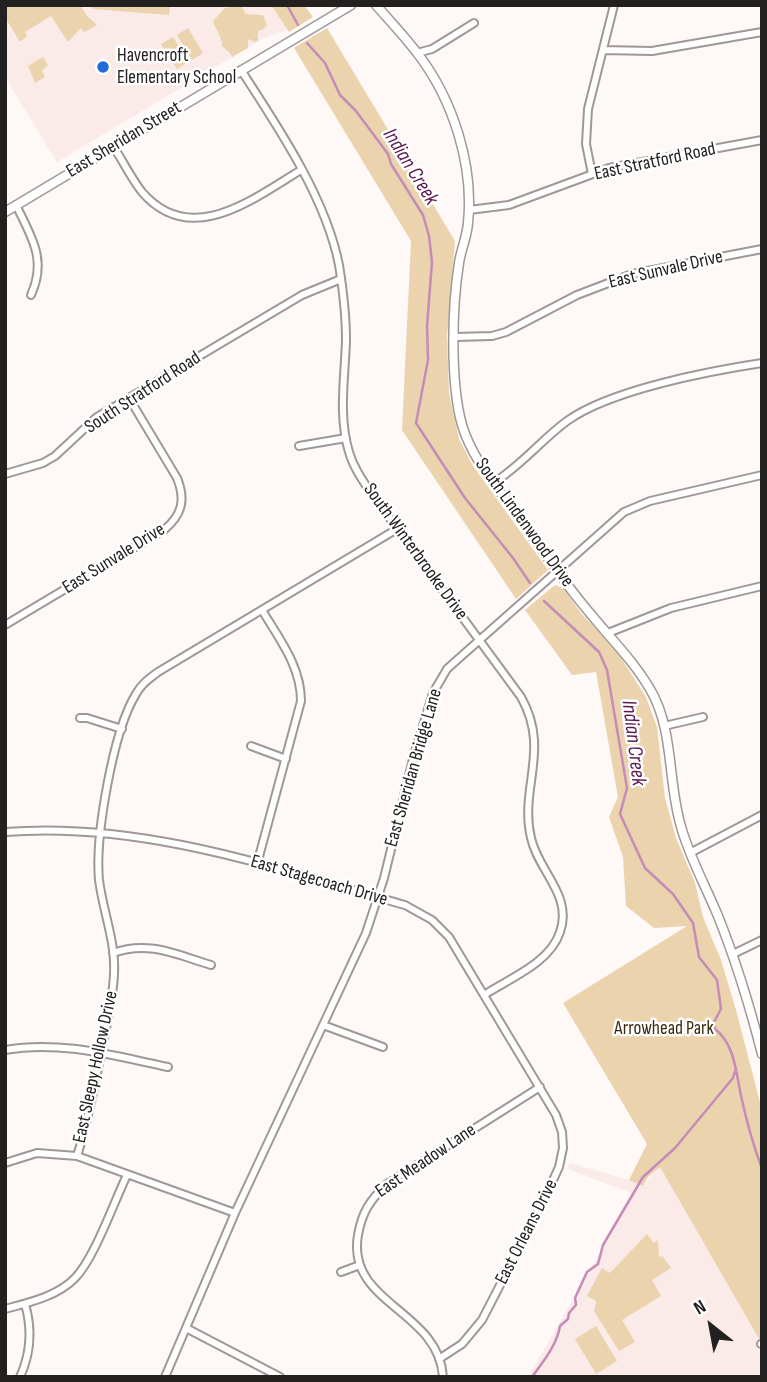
<!DOCTYPE html>
<html>
<head>
<meta charset="utf-8">
<style>
  body { margin:0 }
  #map { position:relative; width:767px; height:1382px; overflow:hidden; background:#fef8f7; font-family:"Sofia Sans Condensed",sans-serif }
  canvas { display:block }
  .frame { position:absolute; inset:0; border:7px solid #232120; pointer-events:none }
  .north { position:absolute; left:676px; top:1291px; width:70px; height:70px; -webkit-text-stroke:5px #fff; paint-order:stroke; rotate:329deg; font-size:19px; font-weight:700; line-height:28px; text-align:center; color:#232120 }
  .north::after { content:''; display:block; margin:auto; width:24px; height:32px; background:#232120; clip-path:polygon(50% 0,100% 100%,50% 72%,0 100%) }
</style>
</head>
<body>
<div id="map">
<canvas width="767" height="1382"></canvas>
<div class="frame"></div>
<div class="north">N</div>
</div>
<script>
const context = document.querySelector('canvas').getContext('2d');
context.lineJoin = 'round';
function fillPath(path, color) { context.fillStyle = color; context.fill(path, 'evenodd'); }
function strokePath(path, color, width, dash) { context.strokeStyle = color; context.lineWidth = width; context.lineCap = dash ? 'butt' : 'round'; context.setLineDash(dash || []); context.stroke(path); }
function label(font, color, halo, rows, align = 'center') {
  context.font = font + ' "Sofia Sans Condensed",sans-serif'; context.lineWidth = 5; context.setLineDash([]); context.textBaseline = 'middle'; context.strokeStyle = halo; context.fillStyle = color; for (const [text, x, y, turn = 0] of rows) {
    context.save(); context.translate(x, y); context.rotate((+turn || 0) * Math.PI / 180); context.textAlign = isNaN(turn) ? turn : align; if (halo) context.strokeText(text, 0, 0); context.fillText(text, 0, 0); context.restore();
  }
}
const built = new Path2D(`
  M5,5H271L288,30L264,38L57,162L5,77Z
  M570,1163L633,1181L643,1186L660,1166L762,1344V1377H528L634,1194L568,1169Z`);
const green = new Path2D(`
  M5,5H80L87,16L97,25L84,32L81,28L68,42L51,16L25,32L27,36L20,42L5,17Z
  M91,5H170L169,15L93,9Z
  M271,5H304L313,17L289,32Z
  M241,6L246,14L263,15L267,25L264,29L258,31V41L255,42L248,39V48L232,57L230,53L222,46C222,37 216,30 213,21L225,8Z
  M188,28L203,53L192,60L177,35Z
  M327,28L455,241L447,337L449,393L459,439L473,466L548,570L516,599L402,430L411,241L294,48Z
  M173,37L188,62L177,69L161,44Z
  M43,57L48,65L42,71L45,77L35,83L28,66Z
  M555,585L564,589L581,613L618,653L646,697L657,727L665,798L676,838L695,883L703,917L721,960L736,1010L762,1110V1344L660,1167L648,1177L643,1186L629,1180L647,1144L563,1003L687,926L654,928L626,906L623,857L609,817L618,797L596,672L572,675L525,610Z
  M647,1234L654,1243L658,1240L659,1257L662,1256L671,1268L652,1280L661,1296L622,1320L635,1342L619,1351L594,1311L596,1301L587,1296L602,1268L610,1273Z
  M596,1326L617,1361L596,1374L575,1339Z`);
const stream = new Path2D(`
  M287,5L298,25
  M307,43L325,63L340,95L356,111L388,154L391,164L423,215L429,236L432,262L427,326L428,360L416,423L465,498L513,558L530,583
  M544,601L599,652L607,670L627,788L620,814L645,868L673,894L693,923L699,957L717,980L721,1009L714,1022L715,1029C736,1045 736,1076 742,1100C747,1123 754,1147 762,1169
  M532,1377C543,1362 557,1345 560,1326L568,1319L569,1313L576,1305L575,1298L587,1272L598,1264L603,1245L643,1177L675,1148L733,1078L736,1068`);
const minor = new Path2D(`
  M603,50L652,51L762,32
  M417,53L432,49L474,23
  M241,70C278,127 326,198 339,265C343,290 346,315 346,340C345,376 338,416 349,452C353,466 361,478 369,490L521,697C551,750 519,788 531,838C538,871 573,895 560,932C550,963 510,978 484,995
  M113,146C123,161 131,178 142,192C191,249 254,198 301,170
  M592,174L586,144L588,109L614,5
  M16,205C32,238 47,260 31,295
  M469,210L509,205L609,168L762,140
  M455,337L492,336L506,332L577,295L632,274L762,249
  M299,446L346,438
  M5,474L43,463L55,456L97,417L302,295L341,279
  M493,483C521,466 541,440 567,421C610,390 709,371 762,363
  M5,625L164,530C182,515 186,500 177,478L129,398
  M608,633L671,608L762,586
  M80,718H87L122,729
  M664,726L703,717
  M251,746L286,759
  M5,832C143,821 275,868 405,905L432,920L449,937L556,1115L562,1132L563,1148L559,1167L544,1200L482,1320L462,1344L439,1359
  M690,853L762,815
  M257,864L301,701C301,666 279,639 262,610
  M113,953C149,940 177,955 211,965
  M733,954L762,940
  M323,1025L383,1047
  M5,1050C61,1040 114,1056 168,1067
  M77,1156C88,1122 94,1088 101,1053C106,1027 113,1000 114,974C116,942 103,912 99,880C95,836 113,731 136,694C141,684 150,678 158,672L397,529
  M5,1163L37,1153L77,1156L235,1213
  M341,1272L360,1265
  M5,1309C28,1303 58,1296 75,1278C94,1259 114,1202 127,1175
  M186,1328L280,1377
  M761,1344H762
  M20,1377C31,1353 32,1328 25,1304
  M165,1377L235,1213L366,933L384,878L414,755L433,693L447,669L457,660L624,512L650,501L762,475
  M443,1377C439,1310 346,1304 358,1235C362,1212 370,1200 387,1184L540,1087`);
const tertiary = new Path2D(`
  M376,5C390,21 405,37 418,54C453,100 474,165 468,223C467,237 461,249 459,263C452,307 450,382 462,425C471,455 491,480 509,504C536,540 560,578 589,612C610,638 633,660 650,689C675,731 667,784 682,830C691,860 706,887 718,916C736,961 750,1007 762,1054
  M5,212L351,5`);
const markers = [
  [103,67,7,"#226ad5"]
];
const poiNames = [
  ["Havencroft",117,56],
  ["Elementary School",117,78]
];
const streetNames = [
  ["East Sheridan Street",124,140,-31],
  ["East Stratford Road",655,162,-12],
  ["East Sunvale Drive",666,270,-13],
  ["South Stratford Road",143,393,-33],
  ["South Lindenwood Drive",524,523,54],
  ["South Winterbrooke Drive",415,552,54],
  ["East Sunvale Drive",114,559,-32],
  ["East Sheridan Bridge Lane",414,768,-74],
  ["East Stagecoach Drive",319,881,16],
  ["East Sleepy Hollow Drive",96,1067,-78],
  ["East Meadow Lane",426,1161,-34],
  ["East Orleans Drive",527,1232,-63]
];
const parkNames = [
  ["Arrowhead Park",664,1029]
];
const waterNames = [
  ["Indian Creek",410,167,58],
  ["Indian Creek",633,743,83]
];
fillPath(built, '#faeae8');
fillPath(green, '#ebd3ae');
strokePath(stream, '#c48cb6', 2.5);
strokePath(minor, '#9f9897', 10);
strokePath(tertiary, '#9f9897', 11);
strokePath(minor, '#fff', 6);
strokePath(tertiary, '#fff', 8);
for (const [x, y, r, color] of markers) { const dot = new Path2D(); dot.arc(x, y, r, 0, 2 * Math.PI); context.fillStyle = color; context.fill(dot); strokePath(dot, '#fff', 2.5); }
label('19px', '#232120', '#fff', poiNames, 'left');
label('19px', '#232120', '#fff', streetNames);
label('19px', '#3a2a0f', '#fff', parkNames);
label('italic 21px', '#5b184f', '#fff', waterNames);
</script>
</body>
</html>
